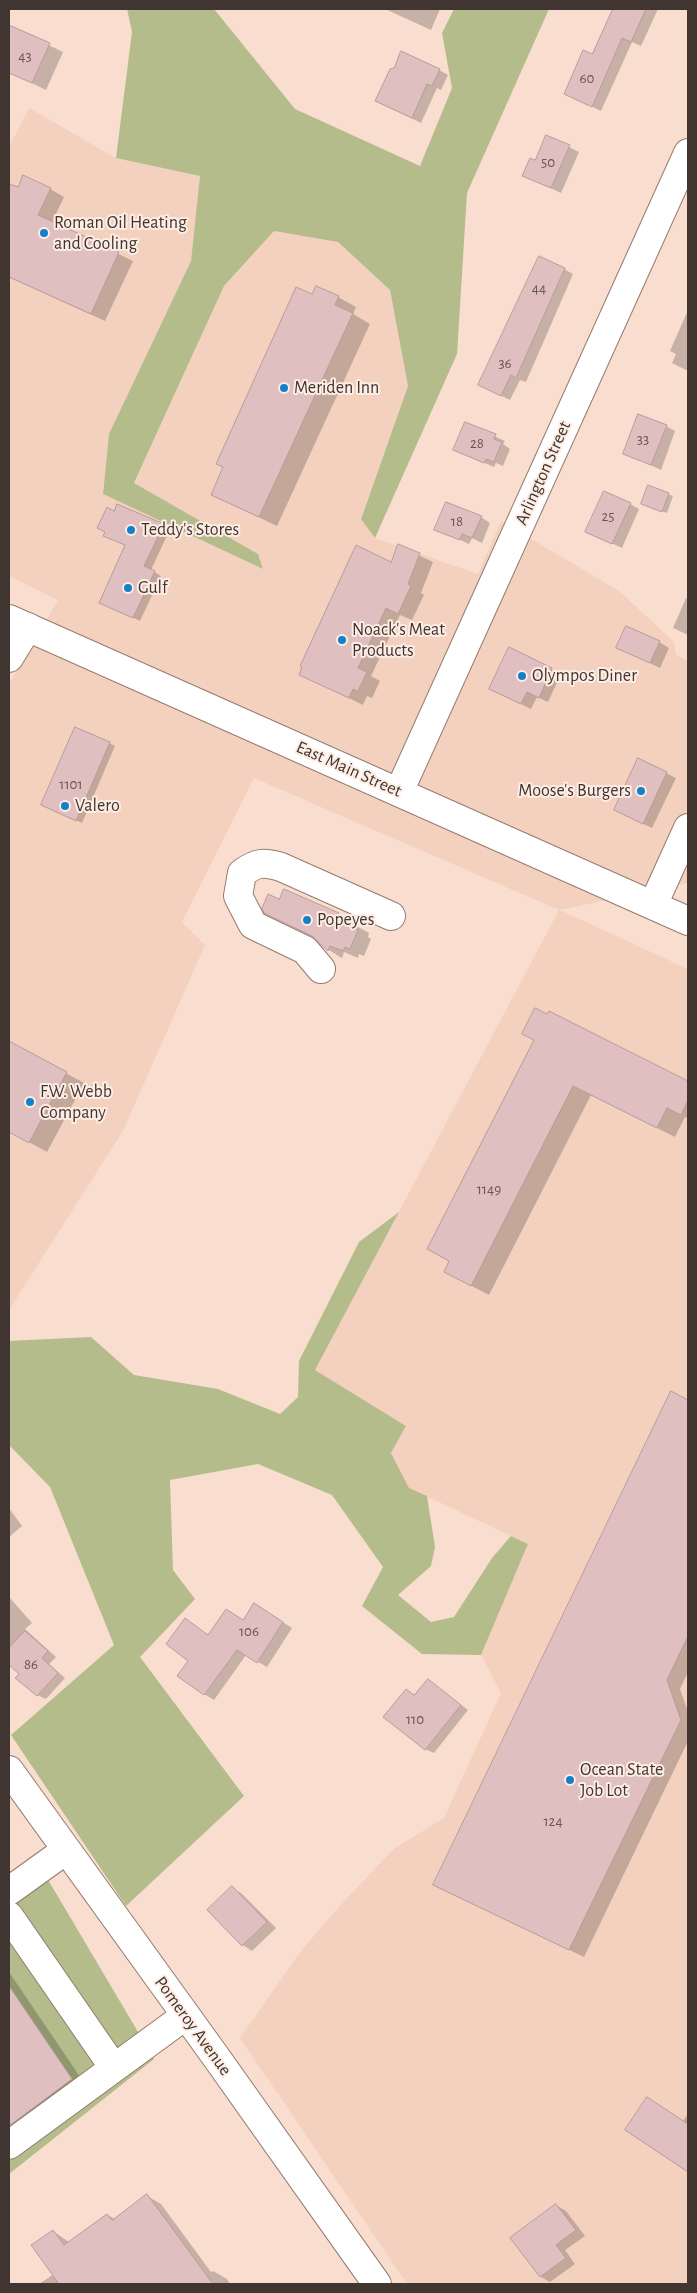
<!DOCTYPE html>
<html>
<head>
<meta charset="utf-8">
<style>
  body { margin:0 }
  #map { position:relative; width:697px; height:2293px; overflow:hidden; background:#f9ddcf; font-family:"Alegreya Sans",sans-serif }
  canvas { display:block }
  .frame { position:absolute; inset:0; border:10px solid #403530; pointer-events:none }
</style>
</head>
<body>
<div id="map">
<canvas width="697" height="2293"></canvas>
<div class="frame"></div>
</div>
<script>
const context = document.querySelector('canvas').getContext('2d');
context.lineJoin = 'round';
function fillPath(path, color) { context.fillStyle = color; context.fill(path, 'evenodd'); }
function strokePath(path, color, width, dash) { context.strokeStyle = color; context.lineWidth = width; context.lineCap = dash ? 'butt' : 'round'; context.setLineDash(dash || []); context.stroke(path); }
function label(font, color, halo, rows, align = 'center') {
  context.font = font + ' "Alegreya Sans",sans-serif'; context.lineWidth = 4; context.setLineDash([]); context.textBaseline = 'middle'; context.strokeStyle = halo; context.fillStyle = color; for (const [text, x, y, turn = 0] of rows) {
    context.save(); context.translate(x, y); context.rotate((+turn || 0) * Math.PI / 180); context.textAlign = isNaN(turn) ? turn : align; if (halo) context.strokeText(text, 0, 0); context.fillText(text, 0, 0); context.restore();
  }
}
const built = new Path2D(`
  M29,108L116,158L200,176L191,261L109,434L103,494L263,569L258,554L134,484L224,286L274,231L338,242L390,290L408,386L361,518L375,538L478,574L501,521L619,591L674,642L676,655L688,661V883L560,910L688,969V2284H407L240,2038L301,1951L345,1900L395,1848L444,1818L501,1693L481,1655L528,1544L409,1488L391,1453L406,1426L315,1370L559,910L254,778L182,922L205,945L123,1131L9,1310V684L58,600L9,576V147Z`);
const green = new Path2D(`
  M127,9H214L295,109L420,166L452,88L442,33L454,9H549L467,193L457,354L375,538L361,519L408,386L390,290L338,242L274,231L224,286L134,483L258,554L263,569L103,494L109,434L191,261L200,176L116,158L132,32Z
  M399,1212L315,1370L406,1426L391,1453L409,1488L427,1496L435,1547L431,1566L398,1595L431,1622L454,1617L492,1558L511,1536L528,1544L481,1655L422,1654L362,1606L383,1567L332,1495L258,1464L170,1480L173,1570L195,1599L140,1657L244,1796L126,1906L11,1735L114,1645L50,1487L9,1445V1341L91,1337L134,1375L218,1389L280,1414L298,1397L299,1361L359,1242Z
  M47,1878L154,2059L9,2174V1900Z`);
const shadow = new Path2D(`
  M385,9H440L431,30Z
  M614,9H658L641,46L632,42L601,111L565,94L593,56Z
  M15,29L63,52L46,90L9,72V45Z
  M439,70L448,75L441,90L437,88L421,123L376,101Z
  M569,147L579,152L561,193L523,175Z
  M16,188L50,189L64,197L52,222L133,261L105,321L9,277V204Z
  M564,269L573,274L526,382L520,380L510,400L489,390Z
  M313,296L338,297L356,307L353,314L370,324L277,526L212,495Z
  M688,310V371L672,363L676,354L670,351Z
  M465,423L505,441L503,444L510,449L503,466L496,463L494,467L454,450Z
  M666,426L675,431L661,470L624,453Z
  M668,494L673,496L667,513L643,504Z
  M630,504L639,509L622,548L594,535Z
  M481,517L490,523L482,543L472,538L469,544L436,529Z
  M163,526L170,529L151,570L161,576L140,621L107,606L126,546L112,539Z
  M399,546L433,562L421,593L424,595L412,620L400,615L371,676L380,681L372,698L367,696L363,705L300,674L392,563Z
  M686,598L688,599V635L673,628Z
  M659,642L669,648L660,668L618,648Z
  M510,649L561,674L548,702L537,697L531,709L490,689Z
  M109,743L115,746L82,823L42,805Z
  M639,760L676,778L652,828L624,815Z
  M279,901L338,914L352,922L351,923L369,933L368,937L371,939L364,956L359,954L358,958L344,952L342,958L340,957L326,948L315,938L265,912Z
  M549,1012L688,1082V1118L685,1117L675,1137L591,1095L489,1295L445,1272Z
  M9,1042L84,1083L47,1152L9,1131Z
  M672,1393L688,1401V1672L680,1689L688,1712V1741L584,1957L449,1892Z
  M9,1508L22,1526L9,1537Z
  M9,1597L32,1623L25,1629L56,1657L49,1664L65,1678L46,1699L37,1695L21,1674L16,1659L9,1652Z
  M264,1610L292,1628L267,1667L246,1655L214,1700L204,1694L190,1661L185,1620L210,1636Z
  M428,1680L468,1710L434,1753L425,1749L406,1690L416,1696Z
  M232,1888L241,1893L276,1928L252,1951L243,1945L209,1910Z
  M9,1972L89,2090L9,2142Z
  M687,2115L688,2116V2171L626,2130L683,2121Z
  M147,2196L161,2204L211,2272L213,2271L227,2279L230,2284H39L54,2274L53,2231L69,2242L107,2215L115,2219Z
  M556,2205L566,2211L585,2236L565,2250L575,2264L550,2282L541,2277L512,2238Z`);
const building = new Path2D(`
  M613,9H646L631,42L622,38L592,107L564,94L583,50L592,54Z
  M9,25L50,43L32,83L9,73Z
  M401,51L440,69L432,86L427,84L412,118L375,101L390,69L394,68Z
  M546,135L570,145L551,188L522,176L530,158L535,160Z
  M23,175L51,188L38,215L119,252L91,314L9,277V184L18,187Z
  M539,256L565,268L516,378L511,375L501,396L478,385Z
  M316,286L339,296L335,305L353,313L259,517L211,495L223,467L216,464L296,287L312,294Z
  M638,414L667,425L651,465L623,454Z
  M465,422L496,434L494,439L502,442L494,462L486,459L484,463L453,450Z
  M648,485L669,493L662,512L641,504Z
  M604,491L631,503L612,544L585,532Z
  M446,502L482,516L472,538L462,534L460,540L434,530Z
  M117,504L164,524L144,566L155,571L133,618L99,603L125,545L103,536L105,532L97,528L107,507L114,511Z
  M398,544L420,553L408,584L411,586L398,614L386,608L358,668L367,672L358,691L353,689L349,698L299,675L302,667L300,666L356,545L391,562Z
  M626,626L660,641L650,663L616,648Z
  M509,647L552,668L539,698L527,692L521,704L489,689Z
  M75,727L110,742L76,821L41,805Z
  M638,758L667,772L643,824L614,810Z
  M284,889L339,913L337,916L356,924L354,928L358,930L350,949L345,947L343,951L330,946L328,951L312,936L264,913L262,908L268,894L279,899Z
  M535,1008L547,1014L549,1011L688,1081V1100L681,1115L667,1108L657,1128L573,1086L471,1286L444,1272L449,1261L427,1249L534,1040L522,1034Z
  M9,1041L67,1072L29,1143L9,1132Z
  M671,1391L688,1400V1636L667,1680L681,1720L569,1950L433,1885Z
  M254,1603L283,1622L257,1663L237,1650L204,1695L177,1676L188,1661L166,1644L185,1618L208,1635L226,1609L243,1620Z
  M25,1631L48,1651L42,1658L58,1673L37,1696L15,1678L19,1674L9,1665V1648Z
  M428,1679L461,1705L425,1750L383,1717L406,1689L414,1695Z
  M232,1886L267,1922L242,1946L207,1910Z
  M9,1986L72,2079L9,2126Z
  M647,2097L688,2124V2172L625,2130Z
  M147,2194L213,2284H59L31,2245L53,2230L64,2245L107,2214L112,2220Z
  M556,2204L576,2230L556,2245L566,2258L540,2277L510,2238Z`);
const minor = new Path2D(`
  M399,792L688,153
  M653,905L688,828
  M321,969L305,950L253,925L238,896L242,873C257,862 264,862 281,867L391,916
  M9,1891L66,1850
  M9,1916L114,2068
  M9,2145L185,2016`);
const major = new Path2D(`
  M9,619L688,921
  M9,658L28,627
  M9,1770L216,2057L377,2284`);
const markers = [
  [44,233,5,"#167fc9"],
  [284,388,5,"#167fc9"],
  [131,530,5,"#167fc9"],
  [128,588,5,"#167fc9"],
  [342,640,5,"#167fc9"],
  [522,676,5,"#167fc9"],
  [641,791,5,"#167fc9"],
  [65,806,5,"#167fc9"],
  [307,920,5,"#167fc9"],
  [30,1102,5,"#167fc9"],
  [570,1780,5,"#167fc9"]
];
const numberNames = [
  ["43",25,56],
  ["60",587,78],
  ["50",548,162],
  ["44",539,288],
  ["36",505,363],
  ["33",643,439],
  ["28",477,443],
  ["25",608,516],
  ["18",457,521],
  ["1101",71,784],
  ["1149",489,1189],
  ["106",249,1631],
  ["86",31,1664],
  ["110",415,1719],
  ["124",553,1821]
];
const poiNames = [
  ["Roman Oil Heating",54,223],
  ["and Cooling",54,244],
  ["Meriden Inn",294,388],
  ["Teddy's Stores",141,530],
  ["Gulf",138,588],
  ["Noack's Meat",352,630],
  ["Products",352,651],
  ["Olympos Diner",532,676],
  ["Moose's Burgers",631,791,"right"],
  ["Valero",75,806],
  ["Popeyes",317,920],
  ["F.W. Webb",40,1092],
  ["Company",40,1113],
  ["Ocean State",580,1770],
  ["Job Lot",580,1791]
];
const streetNames = [
  ["Arlington Street",543,473,-66],
  ["East Main Street",349,769,24],
  ["Pomeroy Avenue",193,2026,54]
];
fillPath(built, '#f4d1bf');
fillPath(green, '#b5bc8b');
fillPath(shadow, '#0003');
fillPath(building, '#dfbfbf');
strokePath(building, '#b99b9b', 1);
strokePath(minor, '#937b6e', 30);
strokePath(major, '#937b6e', 30);
strokePath(minor, '#fff', 28);
strokePath(major, '#fff', 28);
for (const [x, y, r, color] of markers) { const dot = new Path2D(); dot.arc(x, y, r, 0, 2 * Math.PI); context.fillStyle = color; context.fill(dot); strokePath(dot, '#feede4', 2); }
label('15px', '#685854', null, numberNames);
label('18px', '#403530', '#feede4', poiNames, 'left');
label('18px', '#403530', '#feede4', streetNames);
</script>
</body>
</html>
